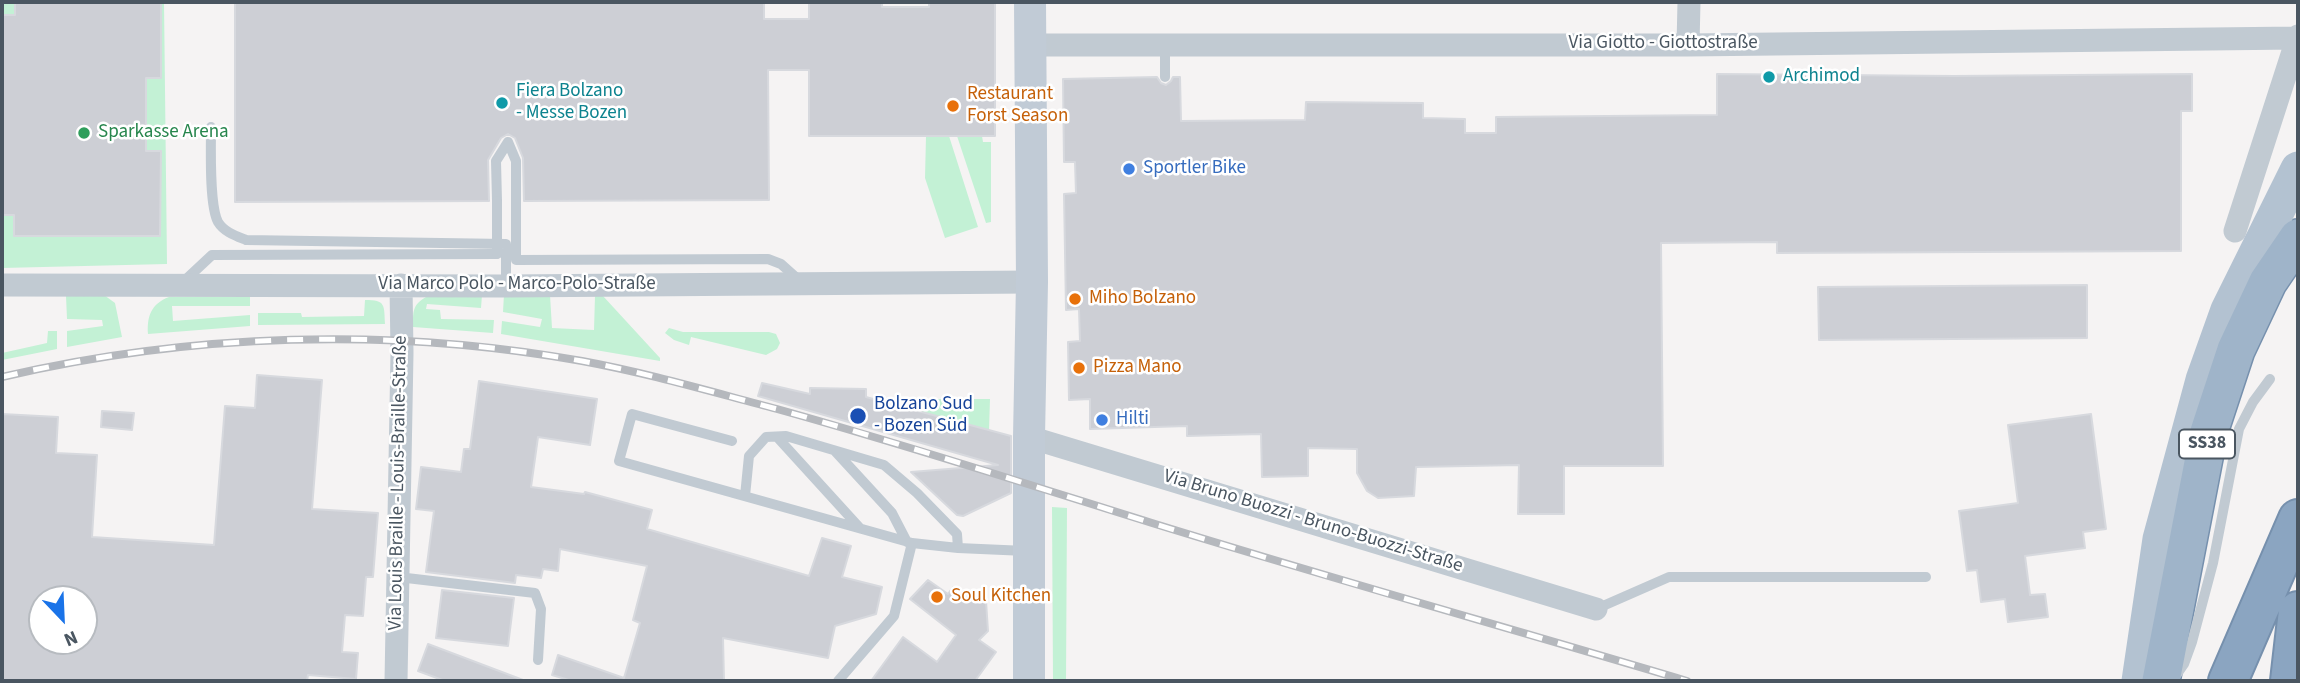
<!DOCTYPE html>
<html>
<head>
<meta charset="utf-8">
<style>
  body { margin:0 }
  #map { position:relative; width:2300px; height:683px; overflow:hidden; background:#f5f3f3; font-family:"Source Sans 3",sans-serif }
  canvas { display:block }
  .frame { position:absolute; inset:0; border:4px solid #4a5661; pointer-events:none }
  .north { position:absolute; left:28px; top:585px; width:70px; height:70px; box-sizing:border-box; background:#fff; border:2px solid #b7bbc0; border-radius:50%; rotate:157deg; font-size:19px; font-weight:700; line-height:28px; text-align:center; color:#4a5661 }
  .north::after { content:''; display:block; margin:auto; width:24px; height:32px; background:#1a73e8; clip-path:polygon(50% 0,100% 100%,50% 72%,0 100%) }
</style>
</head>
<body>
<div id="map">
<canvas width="2300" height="683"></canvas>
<div class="frame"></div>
<div class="north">N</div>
</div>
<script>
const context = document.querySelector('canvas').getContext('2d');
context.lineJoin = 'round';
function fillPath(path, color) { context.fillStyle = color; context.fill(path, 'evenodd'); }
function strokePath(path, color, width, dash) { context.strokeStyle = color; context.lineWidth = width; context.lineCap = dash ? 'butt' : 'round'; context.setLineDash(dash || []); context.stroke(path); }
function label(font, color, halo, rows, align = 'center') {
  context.font = font + ' "Source Sans 3",sans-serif'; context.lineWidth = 5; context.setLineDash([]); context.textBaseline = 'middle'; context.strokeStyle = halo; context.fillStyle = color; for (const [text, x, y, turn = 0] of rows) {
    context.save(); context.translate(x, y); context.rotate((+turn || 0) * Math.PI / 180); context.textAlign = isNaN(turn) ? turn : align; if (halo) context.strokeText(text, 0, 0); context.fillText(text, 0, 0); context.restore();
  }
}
const green = new Path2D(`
  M2,2H164L167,264L2,268Z
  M926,136H949L978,227L945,238L925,178Z
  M957,136H982L983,142H991V222L986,223Z
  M504,294L550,295L552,328L594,330L595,296H603L660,358V361L501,334L502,321L540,327L542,319L503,312Z
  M104,295L115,303L122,337L67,347V331L103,326L102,320L67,319L66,296Z
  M482,295L481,308L427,304L426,309L440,310L441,319L494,320L493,333L413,327C413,312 412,305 426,297Z
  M169,297H250V306H172L173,321L250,315V326L148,334C147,316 151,304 169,297Z
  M365,300C386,300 384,305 385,324L258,325V313H301L302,317L364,316Z
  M669,328L683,332H769L776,334L780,343L777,349L766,355L691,337L689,345L674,340L665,333Z
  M48,331H57V349L2,360V353L47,343Z
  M873,399H990L989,430Z
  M1052,507L1067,508L1066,681H1053Z`);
const building = new Path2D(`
  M15,2H161V78H146V151H161L160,236H14V215H2V15H15Z
  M235,2H764V19H809V2H882V7H929V2H995V136H809V70H768L769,200L524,201L523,158L515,138L508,134L501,138L488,160L489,201L235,202Z
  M1717,74L1954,76L2192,74V111H2181V251L1777,253V242L1661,243L1663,466H1564V514H1518L1519,465L1416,467L1414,496L1378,498L1367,491L1357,473V449L1308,448V476L1262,477L1261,434L1187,436V426L1090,429V399L1069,400L1068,342L1080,341L1079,309L1066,310L1064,194L1076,193L1075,162H1064L1063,79L1157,77L1161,83L1166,85L1171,81L1173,77H1180L1181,121L1305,120L1306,102L1423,103V118L1465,119V133H1496V117L1717,115Z
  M2087,285V338L1819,340L1818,287Z
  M257,375L322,380L312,509L378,513L373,577H366L363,616L345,615L342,652L358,653L356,679L308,675L307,681H2V414L58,417L56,453L97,455L92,537L214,545L225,406L255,408ZM42,599H84V641H42Z
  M479,381L597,399L590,445L538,437L531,487L584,494L585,492L652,510L647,529L809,576L822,538L851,546L842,577L882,587L876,614L835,626L828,658L723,638L724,681H572L552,675L558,655L624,678L640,623L633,620L647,566L560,549L558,571L543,569L541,578L516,575L515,583L426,572L434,511L416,509L421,467L461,472L464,449H470Z
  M762,383L810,394V388L866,389V397L1011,436V493L963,516L957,515L911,472L998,465L758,396Z
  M102,411L134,413L132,430L101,427Z
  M2091,414L2106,529L2083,532L2085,548L2025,556L2030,595L2045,594L2048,617L2008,622L2005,599L1981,602L1977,570L1967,571L1959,511L2018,503L2008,425Z
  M928,580L948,594L953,587L969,597L972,591L986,601L988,631L979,640L996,652L975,681H871L903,637L937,662L956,635L910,599Z
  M442,590L514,598L508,646L436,638Z
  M428,644L523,680L522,681H445L418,671Z`);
const service = new Path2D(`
  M1165,45V77
  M211,127C211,149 209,205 218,222C224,232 236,236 246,240L506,244V286
  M508,142L516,161V260L768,259L781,264L800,281
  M497,201L496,161L508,142
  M182,283L212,255L497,254
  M777,437L859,527
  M732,441L632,414L619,461L912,543L958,548L1026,551
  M835,451L892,513L907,542
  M745,496L749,456L766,437L786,436L884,465L917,493L957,534L958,548
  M398,577L535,593L541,609L538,660
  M1596,609L1669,577H1926
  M2175,677L2184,664L2192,642L2213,563L2239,429L2253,402L2270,379
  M838,681L894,616L912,543`);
const minor = new Path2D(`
  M1030,45H1688L2297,38
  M1688,45L1689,2
  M2235,231L2298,36
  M2,285L506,286L1032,282
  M1029,437L1596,609
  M396,681L402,353L401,285`);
const secondary = new Path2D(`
  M1029,681V437L1032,282L1030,2`);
const primary = new Path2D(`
  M2139,681L2160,539L2203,380L2228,310L2298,169`);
const trunk = new Path2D(`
  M2161,681L2209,432L2236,350L2268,282L2298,238`);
const motorway = new Path2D(`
  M2228,681L2298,519
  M2290,681L2298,611`);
const rail = new Path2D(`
  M2,377C190,333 392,327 582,361C648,373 712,392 777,409C903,444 1027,484 1152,523C1330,578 1509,628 1687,681`);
const serviceBridge = new Path2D(`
  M497,201V254`);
const markers = [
  [1769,77,7,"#0f9aa8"],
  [502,103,7,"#0f9aa8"],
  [953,106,7,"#e8710a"],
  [84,133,7,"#2e9e5b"],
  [1129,169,7,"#3f7fe0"],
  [1075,299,7,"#e8710a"],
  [1079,368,7,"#e8710a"],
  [858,416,9,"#1a4fb4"],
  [1102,420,7,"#3f7fe0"],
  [937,597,7,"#e8710a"]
];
const shields = [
  [2207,444,56]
];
const shieldNames = [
  ["SS38",2207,444]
];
const streetNames = [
  ["Via Giotto - Giottostraße",1663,44],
  ["Via Marco Polo - Marco-Polo-Straße",517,285],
  ["Via Louis Braille - Louis-Braille-Straße",399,483,-89],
  ["Via Bruno Buozzi - Bruno-Buozzi-Straße",1313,522,17]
];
const cultureNames = [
  ["Archimod",1783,77],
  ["Fiera Bolzano",516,92],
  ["- Messe Bozen",516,114]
];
const foodNames = [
  ["Restaurant",967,95],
  ["Forst Season",967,117],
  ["Miho Bolzano",1089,299],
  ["Pizza Mano",1093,368],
  ["Soul Kitchen",951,597]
];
const leisureNames = [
  ["Sparkasse Arena",98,133]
];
const shopNames = [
  ["Sportler Bike",1143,169],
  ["Hilti",1116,420]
];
const transitNames = [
  ["Bolzano Sud",874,405],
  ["- Bozen Süd",874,427]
];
fillPath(green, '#c3f1d5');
fillPath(building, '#cdcfd5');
strokePath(building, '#d7d9de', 2);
strokePath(trunk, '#7690ad', 40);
strokePath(motorway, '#7690ad', 42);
strokePath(service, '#c1cad2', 10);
strokePath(minor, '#c1cad2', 23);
strokePath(secondary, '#c1cbd6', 32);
strokePath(primary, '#b3c2d1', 35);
strokePath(trunk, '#9fb4c9', 37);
strokePath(motorway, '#8ba5c1', 38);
strokePath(rail, '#b5b8bd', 8);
strokePath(rail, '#fff', 5, [16]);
strokePath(serviceBridge, '#c1cad2', 10);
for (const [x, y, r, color] of markers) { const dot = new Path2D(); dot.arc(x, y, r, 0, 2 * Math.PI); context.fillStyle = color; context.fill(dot); strokePath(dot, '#fff', 2.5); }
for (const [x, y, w] of shields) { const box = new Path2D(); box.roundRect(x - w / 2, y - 14.5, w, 29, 5); context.fillStyle = '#fff'; context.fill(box); strokePath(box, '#4a5661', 2); }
label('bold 18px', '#4a5661', null, shieldNames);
label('19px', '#4a5661', '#fff', streetNames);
label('19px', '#0d838f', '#fff', cultureNames, 'left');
label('19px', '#c56008', '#fff', foodNames, 'left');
label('19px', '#27864d', '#fff', leisureNames, 'left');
label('19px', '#366cbe', '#fff', shopNames, 'left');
label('19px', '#164399', '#fff', transitNames, 'left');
</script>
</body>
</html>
